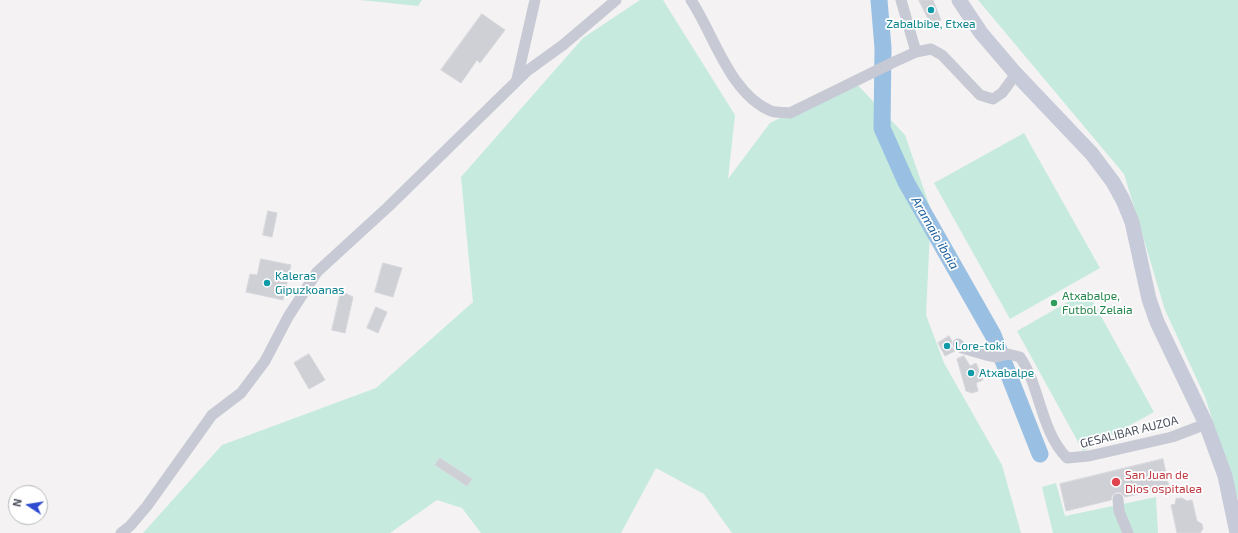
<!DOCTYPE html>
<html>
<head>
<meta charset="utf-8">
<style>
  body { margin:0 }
  #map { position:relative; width:1238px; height:533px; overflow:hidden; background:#f4f2f2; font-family:"Exo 2",sans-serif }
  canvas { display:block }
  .north { position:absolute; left:8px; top:485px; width:40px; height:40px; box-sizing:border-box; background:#fff; border:1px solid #b7b9be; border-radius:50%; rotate:282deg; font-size:11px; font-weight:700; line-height:16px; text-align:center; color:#4b505d }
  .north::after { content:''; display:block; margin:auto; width:14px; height:18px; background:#2f4bd0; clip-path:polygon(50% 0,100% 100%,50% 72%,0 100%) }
</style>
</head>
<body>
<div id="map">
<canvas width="1238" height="533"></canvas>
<div class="north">N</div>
</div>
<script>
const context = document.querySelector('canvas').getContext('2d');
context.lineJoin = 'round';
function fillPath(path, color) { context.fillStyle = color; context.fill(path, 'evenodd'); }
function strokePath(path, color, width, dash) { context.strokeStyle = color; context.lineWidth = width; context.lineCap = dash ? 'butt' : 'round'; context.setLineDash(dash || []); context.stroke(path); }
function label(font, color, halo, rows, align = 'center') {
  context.font = font + ' "Exo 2",sans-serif'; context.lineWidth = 3.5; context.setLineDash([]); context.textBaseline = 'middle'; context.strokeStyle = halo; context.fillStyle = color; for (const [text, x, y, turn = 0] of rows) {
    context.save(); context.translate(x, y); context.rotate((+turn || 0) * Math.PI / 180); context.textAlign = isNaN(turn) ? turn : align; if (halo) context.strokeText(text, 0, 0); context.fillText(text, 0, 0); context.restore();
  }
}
const green = new Path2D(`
  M360,0H422L418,6Z
  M640,0H663L735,115L728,179L770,123L854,81L905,135L931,210L926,315L944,363L1002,465L1021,533H732L704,494L656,468L621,533H481L462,508L437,500L390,533H143L222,445L376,388L473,302L461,177L583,38Z
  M978,0H1238V499L1205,397L1165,310L1124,174Z
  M1024,133L1100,268L1010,319L934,183Z
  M1087,291L1154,412L1083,451L1017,331Z
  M1056,483L1065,516L1156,497L1158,533H1053L1042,487Z`);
const river = new Path2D(`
  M879,0L883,48L882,128L906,182L993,335L1040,454`);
const building = new Path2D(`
  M919,0H933L941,20L931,24Z
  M482,14L505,30L480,63L477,60L461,83L441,70Z
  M268,211L277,213L272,237L263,235Z
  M261,259L291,265L283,300L246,292L250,274L257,275Z
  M383,263L402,268L393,297L375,292Z
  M341,291L353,297L345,333L332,330Z
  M376,307L387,312L378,333L367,328Z
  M949,336L952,341L951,346L955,351L945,356L938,343Z
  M309,354L325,380L309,389L294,363Z
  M964,356L970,366L976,363L983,380L976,383L978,391L972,393L966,391L957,359Z
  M440,458L472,479L467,486L435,465Z
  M1163,459L1169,487L1125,497L1121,493L1117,492L1112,496L1111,500L1066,511L1060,484Z
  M1182,498L1187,501L1192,500L1197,521L1202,524L1203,529L1200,533H1177L1171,505L1175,504L1176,499Z`);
const street = new Path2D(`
  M691,0C714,35 730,94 771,111C777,113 784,112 790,113L894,62L916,52L931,49L942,55L980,95L993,99L1002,93L1016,74
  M901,0L916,52
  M517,79L535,0
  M958,344L962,348L986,355L996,357L1008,354L1020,357C1041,388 1040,430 1067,458L1089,456L1172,437L1206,424
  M1118,499L1119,511L1128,533
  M121,533L130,526L147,506L212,415L241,393L265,361L288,317L317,272L388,207L527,71L563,45L616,0`);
const secondary = new Path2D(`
  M959,0L981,33L1016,74L1092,154L1113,182L1123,200L1132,222L1149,299L1157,322L1206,424L1225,476L1237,533`);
const markers = [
  [931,10,4,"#0f9aa8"],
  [267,283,4,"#0f9aa8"],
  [1054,303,4,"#2e9e5b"],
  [947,346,4,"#0f9aa8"],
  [971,373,4,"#0f9aa8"],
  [1116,482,5,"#e0444e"]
];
const cultureNames = [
  ["Zabalbibe, Etxea",931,24,"center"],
  ["Kaleras",275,276],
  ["Gipuzkoanas",275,290],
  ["Lore-toki",955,346],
  ["Atxabalpe",979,373]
];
const leisureNames = [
  ["Atxabalpe,",1062,296],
  ["Futbol Zelaia",1062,310]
];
const streetNames = [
  ["GESALIBAR AUZOA",1129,432,-14]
];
const healthNames = [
  ["San Juan de",1125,475],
  ["Dios ospitalea",1125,489]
];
const waterNames = [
  ["Aramaio ibaia",935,233,60]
];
fillPath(green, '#c6ebde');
strokePath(river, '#99c0e3', 17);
fillPath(building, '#cfd0d5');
strokePath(building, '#d6d7dc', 1);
strokePath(street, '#c7cad4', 11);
strokePath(secondary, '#c7cad8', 15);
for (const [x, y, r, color] of markers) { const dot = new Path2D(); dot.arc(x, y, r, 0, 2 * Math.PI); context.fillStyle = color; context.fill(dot); strokePath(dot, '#fff', 1.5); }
label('12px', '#0d838f', '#fff', cultureNames, 'left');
label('12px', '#27864d', '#fff', leisureNames, 'left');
label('12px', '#4b505d', '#fff', streetNames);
label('12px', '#be3a42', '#fff', healthNames, 'left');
label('italic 13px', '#1e619e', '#fff', waterNames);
</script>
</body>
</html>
